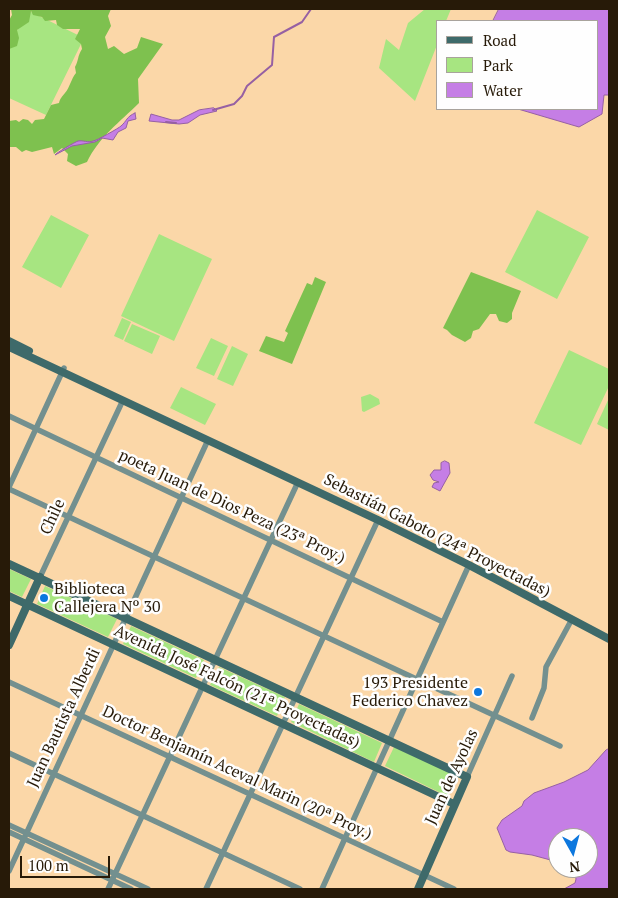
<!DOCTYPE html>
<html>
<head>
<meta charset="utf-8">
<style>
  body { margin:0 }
  #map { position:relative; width:618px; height:898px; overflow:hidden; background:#fbd7a8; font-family:"PT Serif",serif }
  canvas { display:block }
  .frame { position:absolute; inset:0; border:10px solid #271a08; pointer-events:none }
  .legend { position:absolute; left:436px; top:20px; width:162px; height:90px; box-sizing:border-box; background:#fefefe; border:1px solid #a8a39c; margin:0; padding:6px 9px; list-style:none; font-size:15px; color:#271a08 }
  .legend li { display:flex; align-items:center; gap:10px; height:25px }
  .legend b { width:25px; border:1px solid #a8a39c }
  .north { position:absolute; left:548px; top:828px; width:50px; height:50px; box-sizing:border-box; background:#fefefe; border:1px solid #a8a39c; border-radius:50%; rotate:173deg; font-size:14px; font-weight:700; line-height:20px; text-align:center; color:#271a08 }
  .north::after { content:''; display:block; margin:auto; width:18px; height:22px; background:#0c77de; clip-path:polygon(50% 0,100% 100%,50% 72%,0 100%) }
  .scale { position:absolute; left:20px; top:856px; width:90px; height:22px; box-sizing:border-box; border:2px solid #271a08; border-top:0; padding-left:6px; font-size:15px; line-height:18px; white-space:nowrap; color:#271a08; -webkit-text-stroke:4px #fefefe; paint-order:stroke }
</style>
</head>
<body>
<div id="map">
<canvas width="618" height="898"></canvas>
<div class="frame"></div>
<ul class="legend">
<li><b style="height:6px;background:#3e6a6a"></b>Road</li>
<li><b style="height:14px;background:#a7e581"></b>Park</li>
<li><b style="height:14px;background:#c57ee5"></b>Water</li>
</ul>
<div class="north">N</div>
<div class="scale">100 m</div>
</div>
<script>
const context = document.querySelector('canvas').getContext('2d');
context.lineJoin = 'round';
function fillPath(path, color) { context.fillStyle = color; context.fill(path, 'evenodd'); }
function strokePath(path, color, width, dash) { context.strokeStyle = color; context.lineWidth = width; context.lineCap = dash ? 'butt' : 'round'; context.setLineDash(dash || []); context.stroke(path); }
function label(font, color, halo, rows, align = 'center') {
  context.font = font + ' "PT Serif",serif'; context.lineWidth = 5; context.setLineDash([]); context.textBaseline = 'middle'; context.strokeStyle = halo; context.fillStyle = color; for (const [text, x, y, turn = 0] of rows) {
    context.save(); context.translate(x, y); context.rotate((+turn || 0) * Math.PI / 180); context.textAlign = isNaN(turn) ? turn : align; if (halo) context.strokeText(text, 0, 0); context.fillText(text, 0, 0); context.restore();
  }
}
const green = new Path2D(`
  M425,9H451L446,21H437V45L415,101L379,68L386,39L399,50L408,23Z
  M27,10L84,38L46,115L9,98V47Z
  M537,210L589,237L557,299L505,272Z
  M51,215L89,235L61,288L22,267Z
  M159,234L212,259L174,341L121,316Z
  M122,318L131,322L123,340L114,336Z
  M132,324L160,336L152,354L124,341Z
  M211,338L228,346L214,376L196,368Z
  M232,346L248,354L233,386L217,379Z
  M569,350L609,369V386L581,445L534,423Z
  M181,387L216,404L205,425L170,408Z
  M370,394L379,399L380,404L364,412L362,411L361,397Z
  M609,398V430L597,424Z
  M9,569L31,579L22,597L9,591Z
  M45,586L117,619L108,637L37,604Z
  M131,626L204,660L196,678L123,644Z
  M219,667L285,697L277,716L210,685Z
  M299,704L382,743L374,762L291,722Z
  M394,747L457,776L447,796L385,766Z`);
const forest = new Path2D(`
  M11,9H111L108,16L111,26L105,37L108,49L114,46L124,54L137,48L141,37L163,44L138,79L139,103C120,122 99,137 87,162L76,166L67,161L68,154L62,148L54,154L52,147L32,152L26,150L22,152L16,147H9V121L16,120L19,122L23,119L28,120L32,124L35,120L44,119L51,105L59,103C60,98 62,97 65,93C70,87 71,79 76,73L75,67C79,60 77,57 82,49L81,44L75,39L80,29H63L57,25L56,20L45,21L42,17L33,15L31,11L29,22L17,30L19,38L17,46L9,49C9,38 6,23 12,15Z
  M471,272L521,291L512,313V319L507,323L499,321L496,314H490L479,329L473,331L471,338L465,342L452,335L447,330L443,328Z
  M315,277L326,282L292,364L259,351L266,336L284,342L288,333L285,331L307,283L312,285Z`);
const water = new Path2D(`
  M499,9H609V95H604L602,114L579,127L518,109H597V21H493Z
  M214,108L217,111L200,115L188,123L179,124L149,121L151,114L172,120H179L199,110Z
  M135,113L136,119L128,121L126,128L118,132L113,140L102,138L95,142L72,146L55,155C56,153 75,142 78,141C83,140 88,143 93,141C96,141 119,128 121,126C127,121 126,117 135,113Z
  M445,461L449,463L450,473L440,491L432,487L434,483L439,482L433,480L430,475L434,470H441V463Z
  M609,749V889H564L575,883L576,879L575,874L567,868H588V838H558V862L532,855L510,852L506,850L497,828L502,820L522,806L524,801L534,793L564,782L588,770L606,750Z`);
const stream = new Path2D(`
  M213,110L234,104L242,96L247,86L272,65L274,37L302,22L311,9
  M166,122L176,123`);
const street = new Path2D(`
  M9,416L443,622
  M9,487L64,368
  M9,489L560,746
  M40,577L123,400
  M9,682L454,889
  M532,718L544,688L546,667L572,619
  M9,753L300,889
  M467,777L512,676
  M9,825L148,889
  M9,832L131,889
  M9,871L208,440
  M108,889L298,482
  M206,889L378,520
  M322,889L469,565`);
const secondary = new Path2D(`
  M9,341L29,351
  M9,347L378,520L469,565L609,639
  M9,564L467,777L418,889
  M9,596L454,804
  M9,645L40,577`);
const markers = [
  [44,598,5,"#0c77de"],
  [478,692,5,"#0c77de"]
];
const streetNames = [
  ["poeta Juan de Dios Peza (23ª Proy.)",232,507,25],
  ["Chile",53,517,-65],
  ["Sebastián Gaboto (24ª Proyectadas)",437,536,27],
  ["Avenida José Falcón (21ª Proyectadas)",237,687,25],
  ["Juan Bautista Alberdi",64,718,-65],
  ["Doctor Benjamín Aceval Marin (20ª Proy.)",237,773,25],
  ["Juan de Ayolas",452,777,-65]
];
const poiNames = [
  ["Biblioteca",54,589],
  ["Callejera Nº 30",54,607],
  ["193 Presidente",468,683,"right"],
  ["Federico Chavez",468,701,"right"]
];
fillPath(green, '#a7e581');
fillPath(forest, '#7ec14f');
fillPath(water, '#c57ee5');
strokePath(water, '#9660a3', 1);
strokePath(stream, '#9660a3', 2);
strokePath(street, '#73908f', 5.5);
strokePath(secondary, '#3e6a6a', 8);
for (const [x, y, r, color] of markers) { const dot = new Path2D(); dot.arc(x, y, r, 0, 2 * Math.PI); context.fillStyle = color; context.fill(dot); strokePath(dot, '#fefefe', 2); }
label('16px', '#271a08', '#fefefe', streetNames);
label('16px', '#271a08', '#fefefe', poiNames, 'left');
</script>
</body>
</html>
